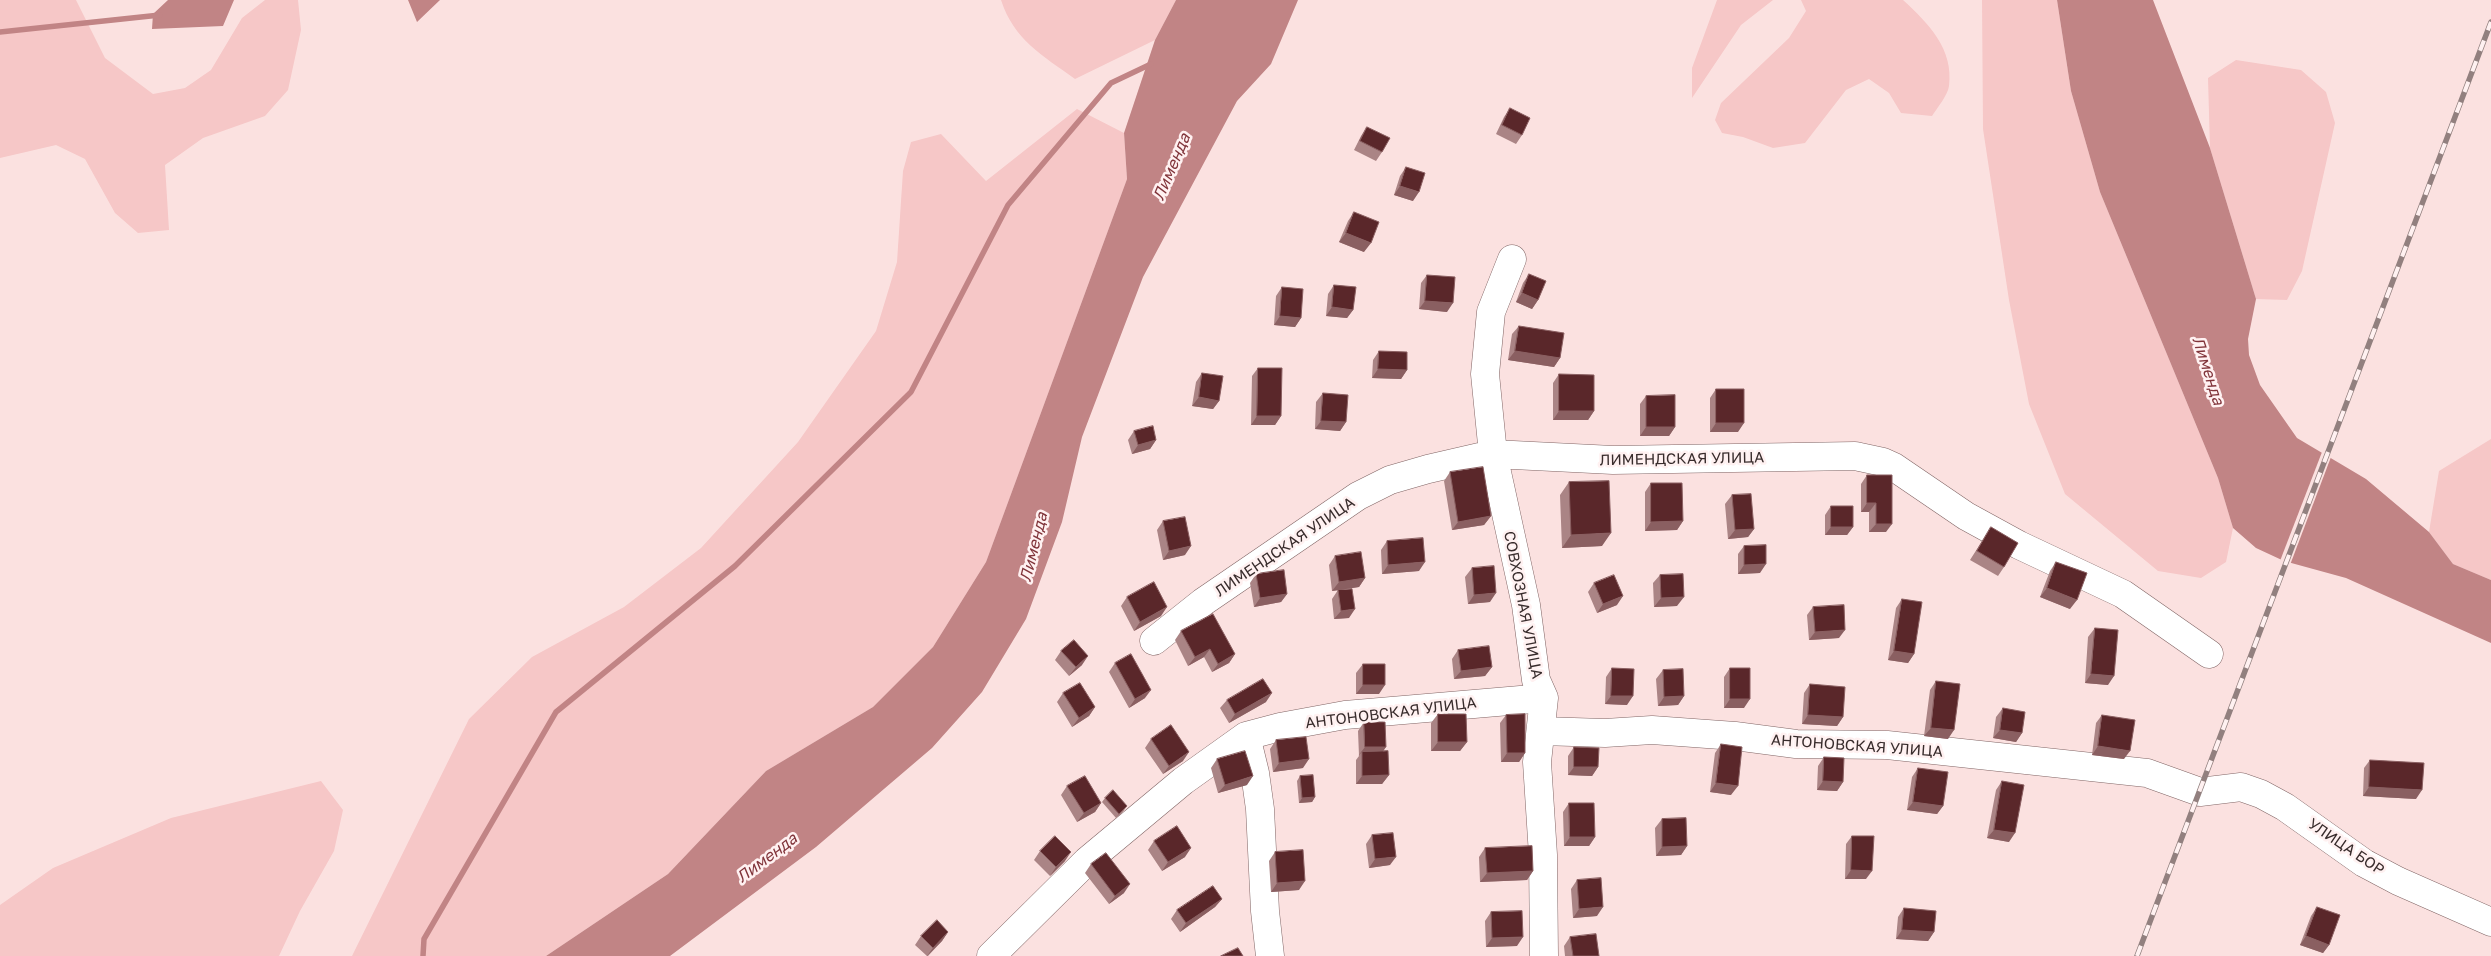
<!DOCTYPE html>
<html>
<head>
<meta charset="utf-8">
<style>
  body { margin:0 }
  canvas { display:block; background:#fbe1e0 }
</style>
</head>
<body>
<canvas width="2491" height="956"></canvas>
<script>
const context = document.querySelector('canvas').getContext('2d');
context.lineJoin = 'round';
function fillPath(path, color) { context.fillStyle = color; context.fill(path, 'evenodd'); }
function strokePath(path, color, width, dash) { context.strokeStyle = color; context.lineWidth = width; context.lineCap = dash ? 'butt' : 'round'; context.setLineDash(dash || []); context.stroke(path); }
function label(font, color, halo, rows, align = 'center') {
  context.font = font + ' "Golos Text",sans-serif'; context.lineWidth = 5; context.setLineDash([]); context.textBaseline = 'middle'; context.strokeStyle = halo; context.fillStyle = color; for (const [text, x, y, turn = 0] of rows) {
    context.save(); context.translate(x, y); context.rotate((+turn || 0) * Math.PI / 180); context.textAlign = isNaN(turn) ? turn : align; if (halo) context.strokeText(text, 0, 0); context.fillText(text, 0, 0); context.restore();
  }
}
const green = new Path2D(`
  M0,0H76L105,58L153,94L185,88L211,70L242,18L265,0H298L301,30L288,90L265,116L203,138L165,165L169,230L138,233L115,213L85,159L56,145L0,158Z
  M1001,0H1176L1155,40L1075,79C1042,55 1014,40 1001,0Z
  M1717,0H1773L1741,25L1692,98V68Z
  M1801,0H1903C1928,23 1954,49 1949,86C1948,95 1937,108 1932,116L1901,113L1889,93L1869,79L1846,90L1805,143L1773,148L1743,137L1722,133L1715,120L1721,103L1789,38L1806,11Z
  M1982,0H2057L2071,91L2100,192L2218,478L2233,528L2226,562L2201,578L2158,571L2065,494L2029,404L2009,300L1983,129Z
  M2236,60L2301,70L2326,92L2335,123L2302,271L2287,300L2256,299L2210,148L2208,78Z
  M1077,109L1124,133L1127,179L986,562L933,647L873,707L766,771L668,874L546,956H352L469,719L532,657L624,607L701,548L798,442L876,331L897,262L903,171L911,142L941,134L986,181Z
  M2491,439V580L2453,564L2429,532L2439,471Z
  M321,781L343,810L334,851L300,911L279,956H0V905L53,868L171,818Z`);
const water = new Path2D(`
  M168,0H234L223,26L152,29L153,14Z
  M408,0H440L417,22Z
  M1176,0H1298L1271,64L1237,101L1143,277L1082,437L1062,522L1026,619L982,692L932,748L816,847L670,956H546L668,874L766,771L873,707L933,647L986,562L1127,179L1124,133L1155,40Z
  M2057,0H2153L2210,148L2256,299L2248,339L2249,355L2260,385L2297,438L2366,479L2429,532L2453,564L2491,580V643L2346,578L2284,561L2256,548L2233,528L2218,478L2100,192L2071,91Z`);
const pier = new Path2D(`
  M2322,452L2331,457L2290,565L2284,563L2280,561Z`);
const stream = new Path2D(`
  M0,32L160,15
  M423,956L424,939L556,712L735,566L911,392L1008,205L1111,83L1151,64`);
const minor = new Path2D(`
  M1512,259L1491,312L1485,374L1493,454L1526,605L1536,680L1544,698L1537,762L1543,855L1544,956
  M1154,641L1203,602L1358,496L1390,480L1428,469L1493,454L1613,460L1855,456L1883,462L1894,467L1966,516L2019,545L2123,594L2209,654
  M1541,731L1605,733L1652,730L1735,736L1796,744L1887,745L2147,773L2200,792L2241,787L2261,794L2285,807L2364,863L2398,881L2491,922
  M1246,736L1255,773L1260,809L1265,911L1270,956
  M991,956L1087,861L1183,781L1246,736L1280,727L1345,715L1544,698`);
const rail = new Path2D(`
  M2137,956L2491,22`);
const wall = new Path2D(`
  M1510,108L1522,135L1516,144L1496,134L1504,117Z
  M1367,127L1382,152L1376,161L1354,150L1361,136Z
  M1406,167L1413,201L1394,195L1400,176Z
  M1354,212L1364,252L1339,242L1348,221Z
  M1529,274L1538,300L1532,309L1516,302L1523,283Z
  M1427,275L1447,312L1419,309L1421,283Z
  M1334,285L1353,310L1347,318L1326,316L1328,294Z
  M1282,287L1301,318L1295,327L1274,325L1276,296Z
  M1519,326L1560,358L1554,367L1508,360L1512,334Z
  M1379,351L1407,370L1401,379L1372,378L1373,360Z
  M1258,368L1281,416L1275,425H1251L1252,376Z
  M1202,373L1219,401L1213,409L1192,406L1196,382Z
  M1559,374L1594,411L1588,420H1553V383Z
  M1716,389L1738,432H1710V398Z
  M1323,393L1346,422L1340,431L1315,429L1316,402Z
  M1646,396L1675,427L1669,436H1640V404Z
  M1134,431L1156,440L1150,449L1132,454L1128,440Z
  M1450,472L1491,516L1484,525L1452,530L1444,481Z
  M1867,475L1886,532H1869V512H1861V484Z
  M1569,482L1602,546L1562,548L1560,495Z
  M1651,483L1683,521L1677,530L1645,531V492Z
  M1732,495L1754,529L1748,537L1728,539L1725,504Z
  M1831,506L1853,527L1847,535H1825V515Z
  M1163,521L1185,555L1163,560L1157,530Z
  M1991,527L2004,567L1998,576L1970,560Z
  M1387,541L1419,571L1382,574L1381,550Z
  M1744,546L1760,573L1738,574V554Z
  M1335,556L1365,578L1359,587L1332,591L1329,565Z
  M2056,562L2070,609L2040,597L2050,571Z
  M1472,568L1490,602L1468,604L1465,577Z
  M1256,574L1287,594L1281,602L1254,607L1250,583Z
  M1660,575L1677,606L1654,607L1653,583Z
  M1594,583L1617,605L1597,613L1588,592Z
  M1338,590L1349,618L1334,619L1332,599Z
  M1127,597L1161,616L1134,631L1121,606Z
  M1902,599L1914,654L1908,663L1888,660L1896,608Z
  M1813,607L1839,638L1809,640L1807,615Z
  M2095,628L2108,685L2085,683L2088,637Z
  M1181,631L1235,654L1229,663L1212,672L1204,657L1188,666L1175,640Z
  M1458,650L1492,667L1485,676L1454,679L1452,659Z
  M1061,651L1082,665L1069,676L1055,660Z
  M1115,663L1145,698L1129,708L1109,672Z
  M1363,664L1379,694H1356V673Z
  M1612,668L1627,705L1605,704L1606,677Z
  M1730,668L1744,708H1724V677Z
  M1663,670L1684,696L1678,705L1658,706L1656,679Z
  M1936,681L1948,739L1924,736L1930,690Z
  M1810,684L1843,717L1837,726L1802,724L1804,693Z
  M1063,693L1095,707L1089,716L1072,727L1057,702Z
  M1227,700L1266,702L1229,723L1220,708Z
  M2003,708L2022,733L2016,742L1993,738L1996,717Z
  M1438,714L1467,742L1460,751H1431V723Z
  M1506,715L1525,753L1519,762H1501L1500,723Z
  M2102,715L2124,759L2092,755L2096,723Z
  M1364,722L1382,751L1389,775L1382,784H1356V760L1359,756L1358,731Z
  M1151,739L1183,761L1163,774L1145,748Z
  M1276,740L1303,768L1273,772L1270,749Z
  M1721,744L1731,795L1710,792L1715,753Z
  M1574,747L1598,767L1592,776L1568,775V756Z
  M1824,757L1843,782L1837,791L1817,790L1818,766Z
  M1217,759L1247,785L1218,793L1211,768Z
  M2370,760L2416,799L2363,796L2364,768Z
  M1918,768L1943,806L1937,814L1907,810L1912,777Z
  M1300,776L1315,797L1312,802L1299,803L1297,781Z
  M2002,781L2009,842L1987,838L1996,790Z
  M1067,786L1101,803L1095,812L1077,822L1061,795Z
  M1105,798L1124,810L1116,818L1102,802Z
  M1569,803L1595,837L1589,846H1564L1563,812Z
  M1662,819L1687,846L1681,855L1656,856L1655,828Z
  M1372,835L1390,865L1369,868L1366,844Z
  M1852,836L1866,879H1845L1846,844Z
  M1154,841L1185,857L1162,871L1148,850Z
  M1485,848L1533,871L1527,880L1480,882L1479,857Z
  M1040,851L1065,861L1050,876L1034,860Z
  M1275,852L1299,890L1271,892L1269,861Z
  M1091,864L1124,893L1109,904L1085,873Z
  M1577,880L1597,916L1573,918L1571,889Z
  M1222,899L1215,907L1180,932L1171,919L1177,910Z
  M2317,907L2329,945L2323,953L2300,945L2311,916Z
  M1904,908L1934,932L1928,941L1896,939L1898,917Z
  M1491,912L1517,946L1486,947L1485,921Z
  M948,932L942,941L928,956H927L915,945L921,936Z
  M1570,937L1599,956H1565L1564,946Z`);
const shadedWall = new Path2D(`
  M1400,186L1419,192L1413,201L1394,195Z
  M1346,233L1371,243L1364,252L1339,242Z
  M1522,293L1538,300L1532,309L1516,302Z
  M1425,301L1453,303L1447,312L1419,309Z
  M1332,307L1353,310L1347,318L1326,316Z
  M1280,316L1301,318L1295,327L1274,325Z
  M1515,351L1560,358L1554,367L1508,360Z
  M1378,369L1407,370L1401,379L1372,378Z
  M1199,397L1219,401L1213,409L1192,406Z
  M1559,411H1594L1588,420H1553Z
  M1257,416H1281L1275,425H1251Z
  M1321,421L1346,422L1340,431L1315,429Z
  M1716,423H1744L1738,432H1710Z
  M1646,427H1675L1669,436H1640Z
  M1156,440L1150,449L1132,454L1138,445Z
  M1867,503H1876L1869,512H1861Z
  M1491,516L1484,525L1452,530L1458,522Z
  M1683,521L1677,530L1645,531L1651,522Z
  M1876,524H1892L1886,532H1869Z
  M1831,527H1853L1847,535H1825Z
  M1754,529L1748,537L1728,539L1735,530Z
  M1611,533L1602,546L1562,548L1571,535Z
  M1191,546L1185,555L1163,560L1169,551Z
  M1425,562L1419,571L1382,574L1388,565Z
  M1766,564L1760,573L1738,574L1744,565Z
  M1365,578L1359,587L1332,591L1339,582Z
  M2047,588L2077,600L2070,609L2040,597Z
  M1496,593L1490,602L1468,604L1474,595Z
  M1287,594L1281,602L1254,607L1260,598Z
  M1623,596L1617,605L1597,613L1603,604Z
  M1684,597L1677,606L1654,607L1661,598Z
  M1167,607L1161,616L1134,631L1140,622Z
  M1355,609L1349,618L1334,619L1341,611Z
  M1845,630L1839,638L1809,640L1815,632Z
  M1210,649L1204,657L1188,666L1195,657Z
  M1894,651L1914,654L1908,663L1888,660Z
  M1235,654L1229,663L1212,672L1218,664Z
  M1088,656L1082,665L1069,676L1076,667Z
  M1492,667L1485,676L1454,679L1461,671Z
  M2091,674L2114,676L2108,685L2085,683Z
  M1363,685H1385L1379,694H1356Z
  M1151,690L1145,698L1129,708L1135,699Z
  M1272,693L1266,702L1229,723L1235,714Z
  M1611,696H1633L1627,705L1605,704Z
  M1684,696L1678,705L1658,706L1664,697Z
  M1730,699H1750L1744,708H1724Z
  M1095,707L1089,716L1072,727L1079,718Z
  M1808,715L1843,717L1837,726L1802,724Z
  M1931,728L1954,730L1948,739L1924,736Z
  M2000,730L2022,733L2016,742L1993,738Z
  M1438,742H1467L1460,751H1431Z
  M2098,746L2130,751L2124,759L2092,755Z
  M1365,747H1386L1380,756L1362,752L1358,756Z
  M1189,752L1183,761L1163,774L1169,766Z
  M1507,753H1525L1519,762H1501Z
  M1309,759L1303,768L1273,772L1279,763Z
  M1574,767H1598L1592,776L1568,775Z
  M1389,775L1382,784H1356L1362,776Z
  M1253,776L1247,785L1218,793L1225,785Z
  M1823,781L1843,782L1837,791L1817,790Z
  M1716,783L1738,786L1731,795L1710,792Z
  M2369,787L2422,790L2416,799L2363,796Z
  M1315,797L1312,802L1299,803L1302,798Z
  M1913,802L1943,806L1937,814L1907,810Z
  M1101,803L1095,812L1077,822L1084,813Z
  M1127,806L1124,810L1116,818L1119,814Z
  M1994,830L2015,833L2009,842L1987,838Z
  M1570,837H1595L1589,846H1564Z
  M1687,846L1681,855L1656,856L1662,847Z
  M1191,848L1185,857L1162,871L1168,862Z
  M1071,852L1065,861L1050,876L1056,867Z
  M1396,857L1390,865L1369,868L1375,859Z
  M1851,870L1872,871L1866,879H1845Z
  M1533,871L1527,880L1480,882L1487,873Z
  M1305,881L1299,890L1271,892L1277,883Z
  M1130,884L1124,893L1109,904L1115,896Z
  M1222,899L1215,907L1180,932L1186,923Z
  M1603,907L1597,916L1573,918L1579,909Z
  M1902,930L1934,932L1928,941L1896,939Z
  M948,932L942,941L927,956L933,948Z
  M2306,936L2329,945L2323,953L2300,945Z
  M1523,937L1517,946L1486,947L1492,938Z`);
const building = new Path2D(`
  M1510,108L1530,118L1522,135L1502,125Z
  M1367,127L1390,138L1382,152L1360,141Z
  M1406,167L1425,173L1419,192L1400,186Z
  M1354,212L1379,222L1371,243L1346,233Z
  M1529,274L1546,281L1538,300L1522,293Z
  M1427,275L1455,277L1453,303L1425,301Z
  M1334,285L1356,287L1353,310L1332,307Z
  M1282,287L1303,289L1301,318L1280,316Z
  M1519,326L1564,333L1560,358L1515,351Z
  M1379,351L1407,352V370L1378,369Z
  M1258,368H1282L1281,416H1257Z
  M1202,373L1223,376L1219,401L1199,397Z
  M1559,374L1594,375V411H1559Z
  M1716,389H1744V423H1716Z
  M1323,393L1348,395L1346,422L1321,421Z
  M1675,395V427H1646V396Z
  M1153,426L1156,440L1138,445L1134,431Z
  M1483,467L1491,516L1458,522L1450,472Z
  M1867,475H1892V524H1876V503H1867Z
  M1609,481L1611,533L1571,535L1569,482Z
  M1651,483H1682L1683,521L1651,522Z
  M1751,494L1754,529L1735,530L1732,495Z
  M1831,506H1853V527H1831Z
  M1185,517L1191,546L1169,551L1163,521Z
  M1991,527L2018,543L2004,567L1977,551Z
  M1423,538L1425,562L1388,565L1387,541Z
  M1766,545V564L1744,565V546Z
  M1361,552L1365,578L1339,582L1335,556Z
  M2056,562L2087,573L2077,600L2047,588Z
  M1494,566L1496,593L1474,595L1472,568Z
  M1284,570L1287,594L1260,598L1256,574Z
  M1683,574L1684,597L1661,598L1660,575Z
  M1614,575L1623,596L1603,604L1594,583Z
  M1154,582L1167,607L1140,622L1127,597Z
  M1352,589L1355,609L1341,611L1338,590Z
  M1902,599L1922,602L1914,654L1894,651Z
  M1844,605L1845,630L1815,632L1813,607Z
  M1213,614L1235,654L1218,664L1210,649L1195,657L1181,631Z
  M2095,628L2118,630L2114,676L2091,674Z
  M1074,640L1088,656L1076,667L1061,651Z
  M1489,646L1492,667L1461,671L1458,650Z
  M1131,654L1151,690L1135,699L1115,663Z
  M1363,664H1385V685H1363Z
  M1612,668L1634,669L1633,696H1611Z
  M1730,668H1750V699H1730Z
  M1683,669L1684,696L1664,697L1663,670Z
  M1263,679L1272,693L1235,714L1227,700Z
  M1936,681L1960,684L1954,730L1931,728Z
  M1080,683L1095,707L1079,718L1063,693Z
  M1810,684L1845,687L1843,717L1808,715Z
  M2003,708L2025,712L2022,733L2000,730Z
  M1438,714H1466L1467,742H1438Z
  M1525,714V753H1507L1506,715Z
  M2102,715L2135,720L2130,751L2098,746Z
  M1364,722H1385L1386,747H1365Z
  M1171,725L1189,752L1169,766L1151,739Z
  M1306,737L1309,759L1279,763L1276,740Z
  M1721,744L1742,747L1738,786L1716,783Z
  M1574,747L1599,748L1598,767H1574Z
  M1245,751L1253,776L1225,785L1217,759Z
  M1388,751L1389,775L1362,776V752Z
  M1824,757L1844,758L1843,782L1823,781Z
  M2370,760L2424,763L2422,790L2369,787Z
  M1918,768L1948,772L1943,806L1913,802Z
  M1313,775L1315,797L1302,798L1300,776Z
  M1085,776L1101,803L1084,813L1067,786Z
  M2002,781L2024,785L2015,833L1994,830Z
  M1113,790L1127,806L1119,814L1105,798Z
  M1569,803H1594L1595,837H1570Z
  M1686,818L1687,846L1662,847V819Z
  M1177,826L1191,848L1168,862L1154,841Z
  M1393,833L1396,857L1375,859L1372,835Z
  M1055,836L1071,852L1056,867L1040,851Z
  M1852,836H1874L1872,871L1851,870Z
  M1532,846L1533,871L1487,873L1485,848Z
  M1303,850L1305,881L1277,883L1275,852Z
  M1106,853L1130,884L1115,896L1091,864Z
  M1601,878L1603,907L1579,909L1577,880Z
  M1213,886L1222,899L1186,923L1177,910Z
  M2317,907L2340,915L2329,945L2306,936Z
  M1904,908L1936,911L1934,932L1902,930Z
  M1522,911L1523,937L1492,938L1491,912Z
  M937,920L948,932L933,948L921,936Z
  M1596,934L1599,956H1573L1570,937Z
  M1238,948L1243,956H1221Z`);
const streetNames = [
  ["ЛИМЕНДСКАЯ УЛИЦА",1682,459,-1],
  ["ЛИМЕНДСКАЯ УЛИЦА",1285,547,-34],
  ["СОВХОЗНАЯ УЛИЦА",1523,605,79],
  ["АНТОНОВСКАЯ УЛИЦА",1391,713,-7],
  ["АНТОНОВСКАЯ УЛИЦА",1857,746,4],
  ["УЛИЦА БОР",2346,847,34]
];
const waterNames = [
  ["Лименда",1172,167,-67],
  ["Лименда",2208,371,72],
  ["Лименда",1034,547,-76],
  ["Лименда",767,858,-37]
];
fillPath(green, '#f6c7c7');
fillPath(water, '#c18485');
fillPath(pier, '#fbe1e0');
strokePath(stream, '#c18485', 5.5);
strokePath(minor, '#816565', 29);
strokePath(minor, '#fff', 28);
strokePath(rail, '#92807f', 5.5);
strokePath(rail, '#fff1f1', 4, [11]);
fillPath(wall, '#aa8485');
fillPath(shadedWall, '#8a5f61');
fillPath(building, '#5a272a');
strokePath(building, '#8a5f61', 1);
label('15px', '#382c2c', '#fff1f1', streetNames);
label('italic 16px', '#81343a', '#fff1f1', waterNames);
</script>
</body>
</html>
